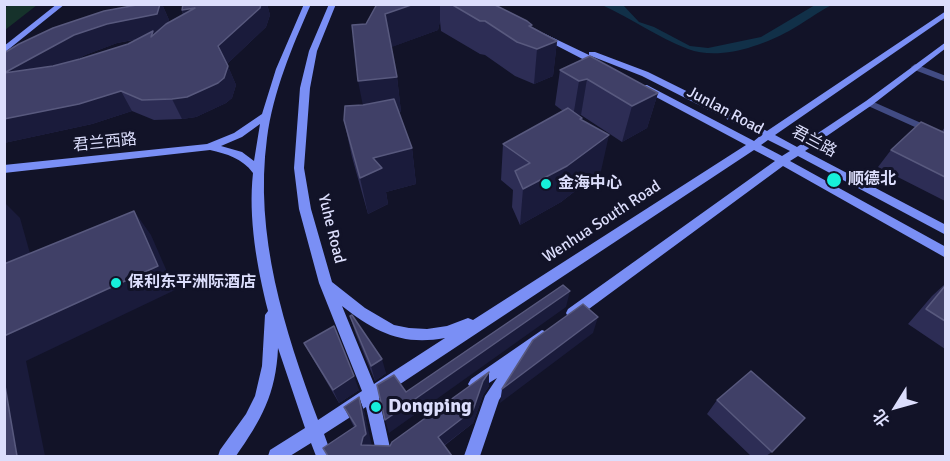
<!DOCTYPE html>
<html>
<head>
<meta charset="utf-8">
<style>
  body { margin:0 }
  #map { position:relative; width:950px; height:461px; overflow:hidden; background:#121328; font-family:Signika,"Noto Sans SC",sans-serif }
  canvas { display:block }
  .frame { position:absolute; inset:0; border:6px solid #dcdefc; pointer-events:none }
  .north { position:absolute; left:866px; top:377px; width:60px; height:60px; -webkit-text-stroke:4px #121328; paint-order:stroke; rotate:233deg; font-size:16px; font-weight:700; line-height:24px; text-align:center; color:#dcdefc }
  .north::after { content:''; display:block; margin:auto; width:21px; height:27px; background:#dcdefc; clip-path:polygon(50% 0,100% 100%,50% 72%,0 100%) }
</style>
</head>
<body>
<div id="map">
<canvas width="950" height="461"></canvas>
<div class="frame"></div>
<div class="north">北</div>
</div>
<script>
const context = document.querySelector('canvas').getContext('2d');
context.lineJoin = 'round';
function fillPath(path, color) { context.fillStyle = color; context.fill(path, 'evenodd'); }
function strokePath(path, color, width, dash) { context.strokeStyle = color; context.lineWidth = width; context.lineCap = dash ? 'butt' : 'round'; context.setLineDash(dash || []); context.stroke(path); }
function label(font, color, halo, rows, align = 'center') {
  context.font = font + ' Signika,"Noto Sans SC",sans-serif'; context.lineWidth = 6; context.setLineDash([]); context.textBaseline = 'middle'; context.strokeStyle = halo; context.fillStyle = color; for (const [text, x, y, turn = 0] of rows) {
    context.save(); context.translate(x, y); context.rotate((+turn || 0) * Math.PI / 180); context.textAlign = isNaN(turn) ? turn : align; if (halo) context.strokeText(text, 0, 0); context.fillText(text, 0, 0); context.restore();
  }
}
const green = new Path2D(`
  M9,5V4L37,5L5,30V8Z`);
const water = new Path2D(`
  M602,5H623L639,22L654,27L690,46L708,48L761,37L815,5H832C817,12 804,23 789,31C761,46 719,61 688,49C657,37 631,18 602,5Z`);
const street = new Path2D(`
  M915,64L946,76V82L912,69L911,67Z
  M869,100L946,134V141L866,105L864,103Z`);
const secondary = new Path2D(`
  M57,4H65L4,53V46Z
  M304,4H311C292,47 273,92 267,138C254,235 284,329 318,420L362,391L319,283L299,209L294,168L300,88L309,51L329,4H336L317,51L310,88L304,168L311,209L332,282L365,308L394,325L409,328L427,329L447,326L468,318L473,320L746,145L641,89V85H647L754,141L760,136L642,76L591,56L603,64L596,66L540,37L539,35L543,33L589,55V52H595L648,72L767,131L946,11V17L775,135L797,147L866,101L946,42V48L872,105L805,151L946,225V235L798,156L790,161L946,247V258L783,166L578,317L573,319L568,317L566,313L568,309L775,161L754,150L379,398L390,448L394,456H377L366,407L324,434L332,456H316L311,443L290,456H268L270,450L305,428L278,348C276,394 261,420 236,456H218L220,450L246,414L255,396L262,366L265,315L268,311C257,267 248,218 253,173C242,158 227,154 210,150L4,173V165L207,144L234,133L262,114L276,69ZM260,124L254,161L242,152L221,146L242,137ZM768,140L790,151L782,156L761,145ZM342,306C375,332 402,346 445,338L374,384Z
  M542,330L547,332L549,336L547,340L529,354L499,400L480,456H464L485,396L497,378L476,391L471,389L468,384L471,379Z`);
const wall = new Path2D(`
  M142,4H162L169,20L168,23L183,15L182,10L183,4H267L270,15L266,27L227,64L236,85L232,98L226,103L196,117L182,119L154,120L132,111L92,124L4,143V53ZM139,39L128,44L76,60L85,55L117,43Z
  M377,4H493L557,41L553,76L534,84L515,76L485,55L480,54L441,31L440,21L438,30L391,47L397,77L401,112H399L412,148L416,184L386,192L388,204L368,214L352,157L344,120L363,105L366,24Z
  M560,70L658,93L647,128L622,142L581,115H578L581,119L601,171L561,202L520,225L512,207L513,190L501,180L503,144L563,111L555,105Z
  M945,127V201L878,167L891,150L942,131Z
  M945,284V349L908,324L932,296Z
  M350,316L386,373L375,381L355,332Z
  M304,343L359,390L339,403L312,357Z
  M489,372V386L483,395L473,423L444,446L328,456L354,427L344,407L359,397L364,411L371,446H390Z
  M717,400L772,452L766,456H751L707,414Z`);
const shadedWall = new Path2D(`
  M160,4H162L169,20L162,50L152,36L117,43L85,55L19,93L4,73L74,35Z
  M261,4H267L270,15L266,27L226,65L218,46Z
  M414,4H440V21L438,30L389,48L385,14Z
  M195,8L190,29L182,10Z
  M557,41L553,76L534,84L537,49Z
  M228,66L236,85L232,98L226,103L196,117L182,119L172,99Z
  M397,77L401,112L365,116L358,81Z
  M587,79L581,115L573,117L579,81Z
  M121,91L132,111L92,124L4,143V119Z
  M658,93L647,128L622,142L632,106Z
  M609,135L601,171L561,202L520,225L523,189Z
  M412,148L416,184L386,192L388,204L368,214L360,178L373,158Z
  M4,202L20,218L31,257L4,268Z
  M134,211L151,235L175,290L26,361L45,456H17L4,380V336Z
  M570,291L566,307L389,433L385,420Z
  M598,317L593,333L500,403L502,389Z
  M382,359L386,373L375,381L371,366Z
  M489,372V386L483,395L473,423L439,449L438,437L483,381Z
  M354,376L359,390L339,403L333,390Z
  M359,397L364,411L372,446L361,445Z`);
const building = new Path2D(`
  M142,4H160L157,14L107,24L74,35L4,73V53L19,44L53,28L104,11Z
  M183,4H261L260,8L218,46L228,66L224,78L218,83L187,97L172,99L142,100L121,91L79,104L4,119V73L53,66L80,59L128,44L153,31L151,37L166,24L195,8L182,10Z
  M377,4H414L385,14L397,77L358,81L352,25L366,24Z
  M451,4H493L527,21L532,25L529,26L557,41L537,49L517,42L485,21H480Z
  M590,56L658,93L632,106L587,79L579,81L560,70Z
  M394,99L412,148L373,158L382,168L360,178L344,120L345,106L363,105Z
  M568,108L582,118L580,119L609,135L567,166L523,189L515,171L530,163L503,144Z
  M921,122L945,133V177L891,150Z
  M134,211L158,266L4,336V264Z
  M563,285L570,291L385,420L377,385L394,375L406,392Z
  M945,286V321L926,309Z
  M583,304L598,317L502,389L533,340Z
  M352,315L382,359L371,366L350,316Z
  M334,326L354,376L333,390L304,343Z
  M751,371L805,418L772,452L717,400Z
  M489,372L483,381L473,410L438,437L452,456H328L323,448L356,426L344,407L359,397L366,434L363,437L361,445L390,446L392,442Z
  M4,380L17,456H4Z`);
const markers = [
  [834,180,8,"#16eeda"],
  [546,184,6,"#16eeda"],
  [116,283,6,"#16eeda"],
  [376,407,6,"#16eeda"]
];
const streetNames = [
  ["Junlan Road",725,111,28],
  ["君兰路",814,142,28],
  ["君兰西路",105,143,-6],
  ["Wenhua South Road",602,222,-33],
  ["Yuhe Road",331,229,76]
];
const poiNames = [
  ["顺德北",848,180],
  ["金海中心",558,184],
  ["保利东平洲际酒店",128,283]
];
const nearPoinames = [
  ["Dongping",388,407]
];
fillPath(green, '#16322b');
fillPath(water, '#113048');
fillPath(street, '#414b83');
fillPath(secondary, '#7a8ff5');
fillPath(wall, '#2d2d55');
fillPath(shadedWall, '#1a1b3b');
fillPath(building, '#404067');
strokePath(building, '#58597e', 1.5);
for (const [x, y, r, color] of markers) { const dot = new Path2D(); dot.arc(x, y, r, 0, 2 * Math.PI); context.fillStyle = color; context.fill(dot); strokePath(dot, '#121328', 2); }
label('16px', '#dcdefc', '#121328', streetNames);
label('bold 16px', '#dcdefc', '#121328', poiNames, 'left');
label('bold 20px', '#dcdefc', '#121328', nearPoinames, 'left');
</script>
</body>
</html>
